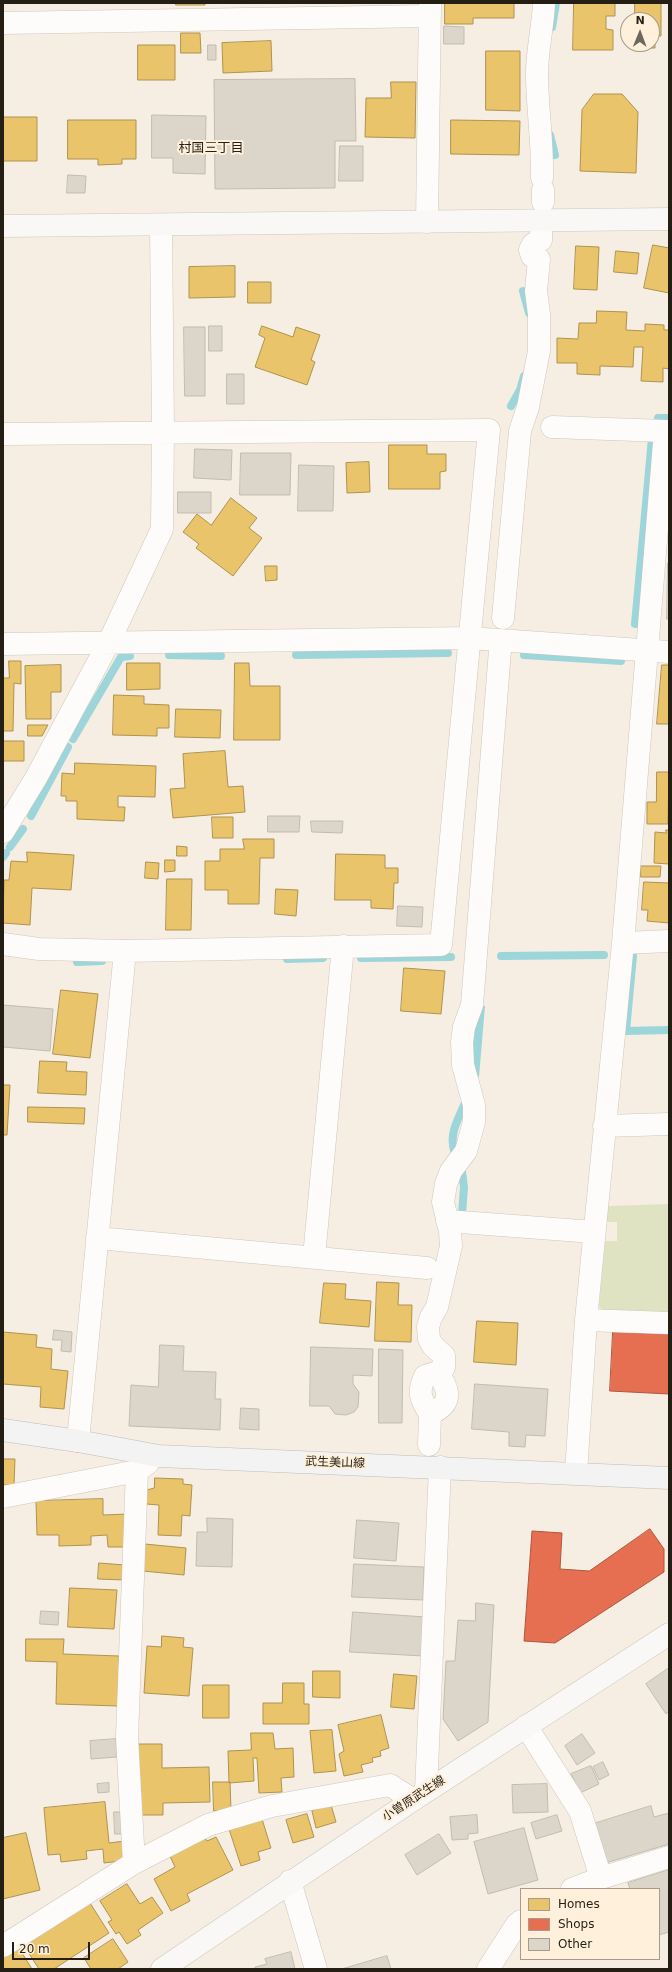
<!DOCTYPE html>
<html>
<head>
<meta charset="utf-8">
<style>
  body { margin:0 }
  #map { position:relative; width:672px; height:1972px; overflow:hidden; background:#f6eee2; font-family:"DejaVu Sans",sans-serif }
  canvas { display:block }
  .frame { position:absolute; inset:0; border:4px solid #251e14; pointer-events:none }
  .legend { position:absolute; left:520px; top:1888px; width:140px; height:72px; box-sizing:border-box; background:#fef0da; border:1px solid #a79c8b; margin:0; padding:5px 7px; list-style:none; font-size:12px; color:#251e14 }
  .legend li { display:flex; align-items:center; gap:8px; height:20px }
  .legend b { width:20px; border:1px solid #a79c8b }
  .north { position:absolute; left:620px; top:12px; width:40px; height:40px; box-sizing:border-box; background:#fef0da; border:1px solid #a79c8b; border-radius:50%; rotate:1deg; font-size:11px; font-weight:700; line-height:16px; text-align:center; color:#251e14 }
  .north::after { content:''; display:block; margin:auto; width:14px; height:18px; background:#6e675c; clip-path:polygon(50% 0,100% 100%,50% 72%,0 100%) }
  .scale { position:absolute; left:12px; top:1942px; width:78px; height:18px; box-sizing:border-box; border:2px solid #251e14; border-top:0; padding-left:5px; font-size:12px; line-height:14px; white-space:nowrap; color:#251e14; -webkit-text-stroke:3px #fef0da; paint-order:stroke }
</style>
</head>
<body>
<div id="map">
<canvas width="672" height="1972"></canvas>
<div class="frame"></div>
<ul class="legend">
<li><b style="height:11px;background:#e9c46a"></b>Homes</li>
<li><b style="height:11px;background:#e76f51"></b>Shops</li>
<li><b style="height:11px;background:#dcd5ca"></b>Other</li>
</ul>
<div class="north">N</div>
<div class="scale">20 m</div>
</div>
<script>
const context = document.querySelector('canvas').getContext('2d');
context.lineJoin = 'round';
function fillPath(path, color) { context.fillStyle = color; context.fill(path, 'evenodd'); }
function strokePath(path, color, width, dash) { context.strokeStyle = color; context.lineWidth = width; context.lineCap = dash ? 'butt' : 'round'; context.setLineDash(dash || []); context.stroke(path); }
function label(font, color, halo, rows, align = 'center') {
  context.font = font + ' "DejaVu Sans","Noto Sans JP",sans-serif'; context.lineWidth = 4; context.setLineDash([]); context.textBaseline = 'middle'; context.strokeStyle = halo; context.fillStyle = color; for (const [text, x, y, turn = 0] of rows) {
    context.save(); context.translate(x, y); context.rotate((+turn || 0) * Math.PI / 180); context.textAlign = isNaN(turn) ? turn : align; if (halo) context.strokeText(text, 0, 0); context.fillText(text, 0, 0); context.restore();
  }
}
const green = new Path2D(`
  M669,1204V1313L604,1312L599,1306L605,1241H617V1222H606L608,1206Z`);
const water = new Path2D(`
  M483,1006H485L479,1077L475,1074C471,1049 467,1028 483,1006Z`);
const homes = new Path2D(`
  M176,3H205V5H176Z
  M445,3H514V18H473V24H445Z
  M574,3H615V16H606V29L613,30V50H573Z
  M635,3H661V36H655V48H636V44H652V20H635Z
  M181,33H200L201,53H181Z
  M271,41L272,71L223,73L222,43Z
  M138,45H175V80H138Z
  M486,51H520V111L486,110Z
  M391,82H416L415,138L365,137L366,98H391Z
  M594,94H622L638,112L636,173L580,171L582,110Z
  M3,117H37V161H3Z
  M68,120H136V159H122V164L98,165V159H68Z
  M451,120L520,121L519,155L451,154Z
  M653,245L669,248V293L644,288Z
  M576,246L599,247L597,290L574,289Z
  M616,251L639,253L637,274L614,272Z
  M235,266V297L189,298V267Z
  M248,282H271V303H248Z
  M597,311L627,312L626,330L645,331V324L664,325V330H669V369L663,368V382L641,381L643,347H634L633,367L600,366V375L577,374V363H557V338L578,339L579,323H596Z
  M262,326L293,337L296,327L320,335L311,360L315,362L307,385L255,367L265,338L259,335Z
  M389,445H427V454H446V471L440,472V489H389Z
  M369,462L370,492L347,493L346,463Z
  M231,498L257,518L249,528L262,538L233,576L196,548L199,544L183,532L197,514L211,525Z
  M265,566H277V580L266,581Z
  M9,661H21V684L14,683L13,731H3V678H9Z
  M127,663H160V689L127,690Z
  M235,663H249L250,686H280V740H234Z
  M61,665V692H51V719H26L25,666Z
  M662,665H669V741V724H657Z
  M114,695L144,696V704L169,705V728H157V736L113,735Z
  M176,709L221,710L220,738L175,737Z
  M28,725H48L42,736H28Z
  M3,741H24V761H3Z
  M225,751L228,787L243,786L245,812L173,818L170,789L185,788L183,754Z
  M75,763L156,766L155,797L118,796V807H125L124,821L77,819V801H66V796H61L62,773L74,774Z
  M657,772H669L668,824H647V802H656Z
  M212,817H233V838H213Z
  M666,830H669V864L654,863L655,832L666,833Z
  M243,839H274V858H260L259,904H228V890H205V861H220V849H244Z
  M177,846L187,847V856H177Z
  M27,852L74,855L71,890L32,888L30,925L3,923L4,880H9L11,861L27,862Z
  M336,854L385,855V868H398V883H394L393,909L371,908V900H335Z
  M165,860H175V871L165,872Z
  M146,862L159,863L158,879L145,878Z
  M641,866H661L660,877H641Z
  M167,879H192L191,930H166Z
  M644,882L669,883V923L647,921L648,910H642Z
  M276,889L298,890L296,916L275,914Z
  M404,968L445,971L441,1014L401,1011Z
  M61,990L98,994L90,1058L53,1054Z
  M40,1061L67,1062L66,1071L87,1072L86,1095L38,1093Z
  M3,1085H10L7,1135H3Z
  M28,1107L85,1108L84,1124L28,1122Z
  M377,1282L399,1283L398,1305H412L411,1342L375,1341Z
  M324,1283L346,1284L345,1299L371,1301L369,1327L320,1323Z
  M477,1321L518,1323L516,1365L474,1362Z
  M3,1332L37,1335L36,1347L52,1349L51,1369L68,1371L64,1409L40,1407L41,1387L3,1384Z
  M3,1459H15L14,1485H3Z
  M155,1478L183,1479V1484L192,1485L190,1516L182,1515L181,1536L158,1535L159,1505L146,1504L147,1490L154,1488Z
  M103,1499V1515L128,1514L129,1547H108L107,1535L91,1536V1545L59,1546V1535H37L36,1501Z
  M145,1544L186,1548L184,1575L143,1571Z
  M99,1563L125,1565V1580L98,1579Z
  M70,1588L117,1590L114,1629L68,1627Z
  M162,1636L184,1638L183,1647L193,1648L189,1696L144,1693L147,1646L161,1647Z
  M26,1639H64L63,1654L119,1656L118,1706L56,1704L57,1662L26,1661Z
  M313,1671H340V1698L313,1697Z
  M394,1674L417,1676L414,1709L391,1707Z
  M283,1683H304V1704H309V1724H263V1703H282Z
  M203,1685H229V1718H203Z
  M381,1715L389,1748L380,1751L381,1756L372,1758L373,1762L361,1765L363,1772L344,1776L339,1754L344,1751L338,1725Z
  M332,1730L336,1771L314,1773L310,1731Z
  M251,1733H273L275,1749L293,1748L294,1777L281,1778L282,1792L259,1793L257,1758H253L254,1781L229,1783L228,1751L251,1750Z
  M136,1744H162V1768L209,1767L210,1802L163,1803V1815H137Z
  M213,1782H230L231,1810L214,1811Z
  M105,1802L109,1843L125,1841L128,1860L104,1863L103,1849L86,1851L87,1859L61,1862L60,1854L48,1855L44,1808Z
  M331,1805L336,1822L316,1828L312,1811Z
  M307,1814L314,1837L293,1843L286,1820Z
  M262,1819L271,1848L258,1852L260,1860L241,1866L229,1829Z
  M26,1833L40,1890L3,1899V1838Z
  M204,1836L207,1841L216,1837L233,1870L187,1894L190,1901L171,1911L154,1879L175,1867L169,1854Z
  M127,1884L140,1904L152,1897L163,1913L138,1930L141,1935L127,1944L119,1932L116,1934L108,1922L112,1920L100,1901Z
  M90,1903L109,1933L54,1969H39L24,1946Z
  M113,1939L128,1962L118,1969H91L84,1958Z
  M19,1948L32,1969H3V1958Z`);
const shops = new Path2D(`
  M613,1332L669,1334V1394L610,1391Z
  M650,1529L664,1549V1572L555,1643L524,1641L532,1531L562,1533L560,1569L589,1571Z`);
const stream = new Path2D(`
  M552,27L556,3
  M550,135L555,155
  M523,291L529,313
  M511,406L520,390L524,376
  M658,418H669
  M635,624L652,438
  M169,655L221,656
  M296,655L448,653
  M524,655L621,661
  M73,739L121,657L130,656
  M31,816L68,747
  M10,847L23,829
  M3,857L6,853
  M501,956L604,955
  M633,956L626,1031L669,1030
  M361,958L451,957
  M287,959L323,958
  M77,962L102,961
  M455,1154C448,1134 458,1120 465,1103
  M461,1164L464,1187L462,1214`);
const building = new Path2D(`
  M444,26L464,27V44H444Z
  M208,45H216V60H208Z
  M355,79L356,141H335V188L215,189L214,80Z
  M152,115L206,116L205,174L173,173V158H152Z
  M340,146H363V181H339Z
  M68,175L86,176L85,193H67Z
  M209,326H222V351H209Z
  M184,327H205V396H185Z
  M227,374H244V404H227Z
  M195,449L232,450L231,480L194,478Z
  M241,453H291L290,495H240Z
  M299,465L334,466L333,511H298Z
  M178,492H211V513H178Z
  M668,563H669V619H667Z
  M268,816H300L299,832H268Z
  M311,821H343L342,833L312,832Z
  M398,906L423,907L422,927L397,926Z
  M3,1005L53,1009L50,1051L3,1047Z
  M54,1330L72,1332L71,1352L61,1351L62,1340H53Z
  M160,1345L184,1346L183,1371L216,1372L215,1399H221L220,1430L129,1426L131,1385L158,1387Z
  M311,1347L373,1349L372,1376L353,1375V1384L359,1392L358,1407L354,1412L346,1415L335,1414L329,1406H310Z
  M379,1349L403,1350L402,1423H379Z
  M475,1384L548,1389L545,1436L526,1435L525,1447L509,1446V1432L472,1429Z
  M241,1408L259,1409V1430L240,1429Z
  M207,1518L233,1519L232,1567L196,1566L197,1532H207Z
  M357,1520L399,1523L396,1561L354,1558Z
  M354,1564L424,1567L423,1600L352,1597Z
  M476,1603L494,1605L488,1722L458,1741L443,1719L446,1661H455L458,1620L475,1621Z
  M41,1611L59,1612L58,1625L40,1624Z
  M353,1612L425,1617L423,1656L350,1652Z
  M669,1668V1711L666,1714L646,1684Z
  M582,1734L595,1753L577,1765L565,1746Z
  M116,1739L117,1757L91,1759L90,1741Z
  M603,1762L609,1775L599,1780L593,1767Z
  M591,1766L599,1784L580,1793L571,1774Z
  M109,1783V1792L98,1793L97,1784Z
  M547,1784L548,1812L513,1813L512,1785Z
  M651,1806L654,1817L669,1813V1844L599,1865L587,1826Z
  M114,1812H125L126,1834H115Z
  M477,1815L478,1833L468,1834V1839L452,1840L450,1817Z
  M557,1815L562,1831L536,1839L531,1823Z
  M524,1828L538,1880L488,1894L474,1842Z
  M439,1834L451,1853L417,1875L405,1855Z
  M669,1870V1932L659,1935V1889H630L628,1883Z
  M291,1952L295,1969H255V1967L267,1964L265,1959Z
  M387,1956L391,1969H342Z`);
const street = new Path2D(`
  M3,23L430,16
  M542,178C543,143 537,108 537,73C537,50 543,27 544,3
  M543,190V202
  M427,222L430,3
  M552,427L665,431
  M3,434L489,430L441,945L125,951L39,949L3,944
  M503,618L520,431L528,407L539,351V314L536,291L539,259L532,256L530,250L533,244L541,240V233
  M3,644L470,638L669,652
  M3,832L36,778L109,642L162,529L163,431L161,225
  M623,943L669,941
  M604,1126L669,1124
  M447,1221L594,1232
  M97,1238L427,1268
  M314,1257L343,946
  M586,1320L669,1323
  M430,1414C421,1400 417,1393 425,1376L438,1372
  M78,1441L125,951
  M429,1445L430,1414C454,1403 449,1391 438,1372L444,1367V1356L433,1346L429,1339L428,1327L431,1317L437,1307L451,1246L450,1231L443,1202L446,1184L451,1171L466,1151L474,1122V1105L463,1065L462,1042L464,1027L472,1005L500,650
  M576,1473L586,1320L623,943L665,431L669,432
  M3,1497L137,1471L148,1463
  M526,1726L580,1811L601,1878
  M426,1791L440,1467
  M134,1863L127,1737L137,1471
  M290,1881L316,1969
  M572,1889L601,1878L669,1857
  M3,1946L134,1863L208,1825L272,1806L390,1785L413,1800
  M488,1969L517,1924L521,1921`);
const secondary = new Path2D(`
  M3,226L669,219
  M162,1969L413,1800L669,1634`);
const primary = new Path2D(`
  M3,1430L78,1441L159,1456L669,1478`);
const streetNames = [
  ["武生美山線",335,1463,2],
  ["小曽原武生線",414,1799,-33]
];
const neighbourhoodNames = [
  ["村国三丁目",211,149]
];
fillPath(green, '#dfe3c2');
fillPath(water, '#9cd5da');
fillPath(homes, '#e9c46a');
strokePath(homes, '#ae9250', 1);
fillPath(shops, '#e76f51');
strokePath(shops, '#ad573f', 1);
strokePath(stream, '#9cd5da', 8);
fillPath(building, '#dcd5ca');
strokePath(building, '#c2bbb1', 1);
strokePath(street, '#cdc6bc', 23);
strokePath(secondary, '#cdc6bc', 23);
strokePath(primary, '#bdbcba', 23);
strokePath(street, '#fefcfb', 22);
strokePath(secondary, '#f9f8f7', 22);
strokePath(primary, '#f3f3f4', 22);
label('12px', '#251e14', '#fef0da', streetNames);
label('13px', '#251e14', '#fef0da', neighbourhoodNames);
</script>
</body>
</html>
